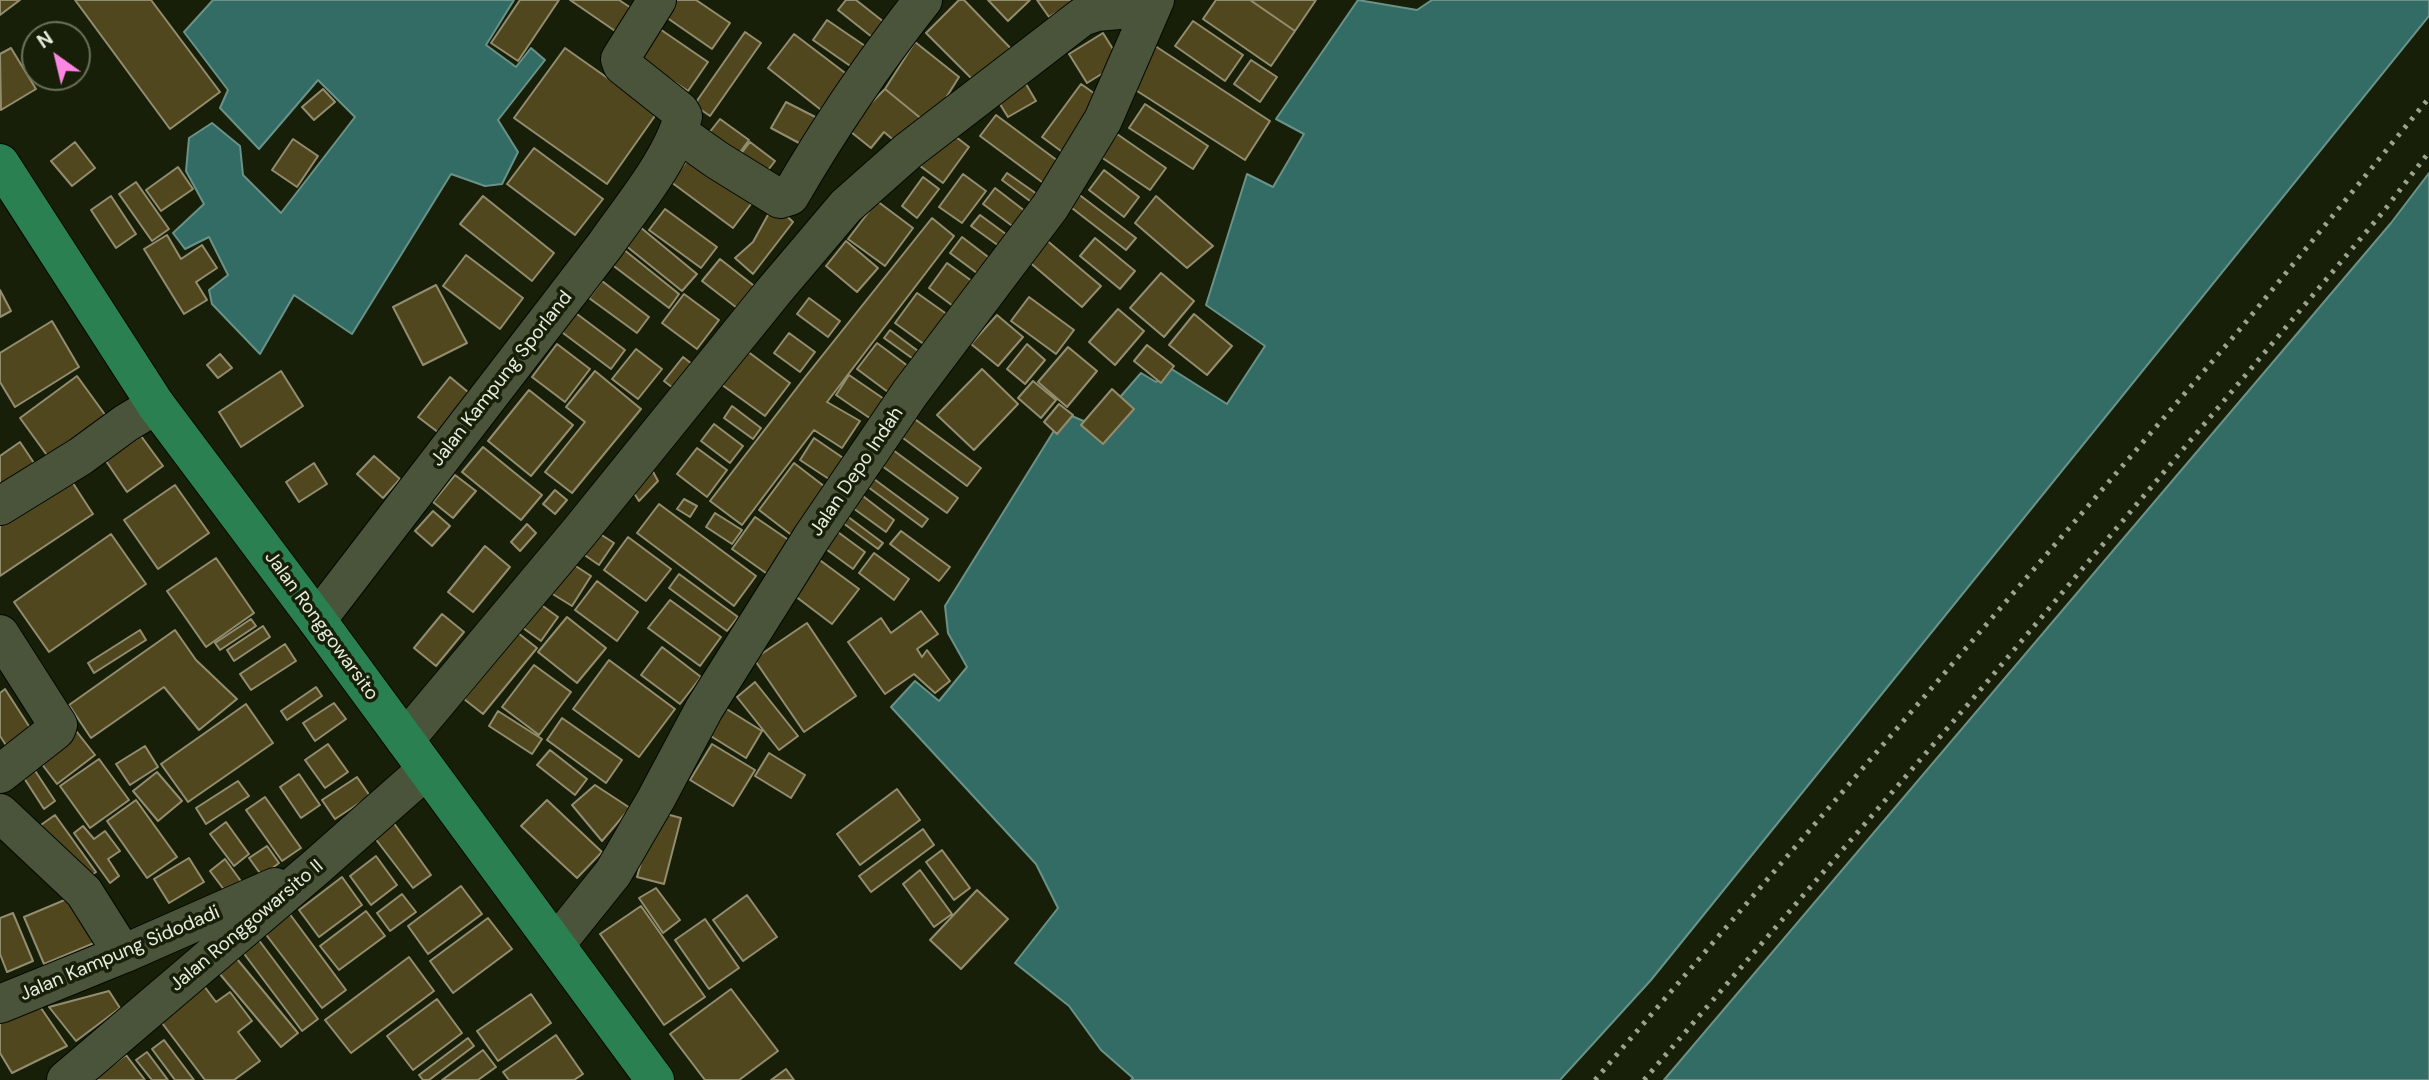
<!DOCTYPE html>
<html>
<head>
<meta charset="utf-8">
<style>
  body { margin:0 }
  #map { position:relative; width:2429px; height:1080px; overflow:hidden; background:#171f08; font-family:"DM Sans",sans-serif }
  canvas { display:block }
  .north { position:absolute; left:21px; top:21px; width:70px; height:70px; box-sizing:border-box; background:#171f08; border:2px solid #6a715e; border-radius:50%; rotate:326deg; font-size:19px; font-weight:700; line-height:28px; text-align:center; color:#e6edde }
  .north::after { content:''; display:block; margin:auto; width:24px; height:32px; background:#fd86e3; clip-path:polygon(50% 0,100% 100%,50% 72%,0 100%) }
</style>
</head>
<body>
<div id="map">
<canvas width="2429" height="1080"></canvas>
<div class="north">N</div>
</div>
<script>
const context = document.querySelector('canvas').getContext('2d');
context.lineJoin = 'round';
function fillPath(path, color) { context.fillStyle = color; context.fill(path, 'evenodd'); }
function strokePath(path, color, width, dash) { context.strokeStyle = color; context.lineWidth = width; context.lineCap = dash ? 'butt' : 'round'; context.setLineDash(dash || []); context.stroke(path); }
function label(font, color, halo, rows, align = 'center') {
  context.font = font + ' "DM Sans",sans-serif'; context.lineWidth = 7; context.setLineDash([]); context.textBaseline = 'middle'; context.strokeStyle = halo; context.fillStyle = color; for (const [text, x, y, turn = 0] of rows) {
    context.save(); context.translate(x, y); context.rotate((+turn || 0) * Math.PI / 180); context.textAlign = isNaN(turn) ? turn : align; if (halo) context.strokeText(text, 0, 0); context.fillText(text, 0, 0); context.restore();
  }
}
const water = new Path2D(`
  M213,0H514L486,45L516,67L531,48L545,60L498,120L518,152L502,184L485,186L451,174L352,334L294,295L260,354L212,304L209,290L228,275L209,237L185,249L173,233L204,204L186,171L189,138L212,123L240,146L243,175L281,213L355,117L318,80L259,149L220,108L228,90L184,32Z
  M1358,0L1417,10L1432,0H2429V16L1651,980L1560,1080H1131L1133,1078L1101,1050L1069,1006L1015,963L1058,908L1036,864L891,707L915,681L939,701L967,667L948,633L945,606L1065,413L1095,426L1141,373L1156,382L1170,368L1227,404L1265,346L1206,305L1247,174L1273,187L1304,134L1276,119Z
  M2429,173V1080H1664L2391,223Z`);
const building = new Path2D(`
  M0,0H20L0,15Z
  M75,0H151L220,92L170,129Z
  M520,0H559L518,61L491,43Z
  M570,0H619L634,10L618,33Z
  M673,0H696L730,23L712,49L663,15Z
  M846,0H856L889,26L877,41L838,10Z
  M959,0H964L1019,57L984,91L926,33Z
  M988,0H1030L1008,21Z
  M1037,0H1070L1072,3L1049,17Z
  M1216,0H1250L1295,31L1271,66L1203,19Z
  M1250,0H1316L1295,31Z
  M827,20L871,50L856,70L813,40Z
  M1193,21L1243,55L1225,81L1175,46Z
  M654,25L708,62L688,91L634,55Z
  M745,32L761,43L710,116L694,105Z
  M1103,33L1121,62L1087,83L1069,54Z
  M794,34L857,82L830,117L768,68Z
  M915,42L959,77L929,125L885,89Z
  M1149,42L1270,121L1245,160L1123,82Z
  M11,48L36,89L1,110L0,54Z
  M565,48L657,113L607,184L514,118Z
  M1251,60L1277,77L1260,102L1234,84Z
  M1026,84L1036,101L1008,117L998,101Z
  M1081,84L1105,101L1065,154L1042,137Z
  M323,89L335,102L314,120L302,107Z
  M885,89L929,125L903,148L884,132L871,148L846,128Z
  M786,102L829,124L814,151L771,128Z
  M1145,104L1208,146L1193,169L1129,128Z
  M996,115L1062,164L1046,185L980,136Z
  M720,119L749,140L738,155L709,133Z
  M943,127L969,147L943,183L916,163Z
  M1117,134L1166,168L1150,190L1101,157Z
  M293,139L318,156L297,187L272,170Z
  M75,142L95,168L72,186L51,161Z
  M750,142L775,161L762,178L737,159Z
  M534,148L603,199L575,235L507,184Z
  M692,154L754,200L733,228L671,182Z
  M178,167L193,189L161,211L146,190Z
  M1104,170L1139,197L1124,217L1089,190Z
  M1007,173L1044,199L1038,207L1002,180Z
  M963,174L986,191L962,223L939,207Z
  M923,177L939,189L917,218L902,206Z
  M136,182L169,229L152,241L119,194Z
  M995,188L1034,218L1023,234L983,204Z
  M1077,193L1136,238L1126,250L1068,205Z
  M111,196L136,234L116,248L91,210Z
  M483,196L554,253L532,281L460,224Z
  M1156,196L1213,246L1187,268L1135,223Z
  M877,201L913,228L885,266L848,239Z
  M774,204L793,222L753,274L735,258L753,242Z
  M665,209L717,247L701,268L649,230Z
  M980,215L1014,240L1006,251L971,226Z
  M932,218L954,236L827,402L860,421L842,448L814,430L742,525L710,501L806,376Z
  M640,227L697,274L682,291L625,245Z
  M1038,233L1101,286L1082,307L1020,254Z
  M167,235L181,259L202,245L217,268L196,282L207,300L184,314L144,249Z
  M962,237L996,263L985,279L950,253Z
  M1095,238L1135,271L1120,289L1080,256Z
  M846,241L878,268L857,292L826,266Z
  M623,249L679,294L669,308L611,264Z
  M466,255L523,298L500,329L443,286Z
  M720,259L767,296L750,318L702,281Z
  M947,263L976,284L957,309L929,288Z
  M1161,273L1194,301L1164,337L1130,308Z
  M602,281L649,317L637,333L589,298Z
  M436,285L467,343L423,365L393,307Z
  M0,290L11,311L0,317Z
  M917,293L948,315L925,345L895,323Z
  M684,294L719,320L697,349L662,323Z
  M1029,297L1074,330L1056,354L1011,321Z
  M809,298L840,321L828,337L797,314Z
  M569,308L625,350L611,369L555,327Z
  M1118,309L1144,331L1115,365L1089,342Z
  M1194,314L1232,346L1207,375L1169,345Z
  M997,315L1023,337L998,366L971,344Z
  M52,321L79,367L15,407L0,382V353Z
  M890,330L922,354L916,361L884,338Z
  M789,333L815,352L800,372L774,353Z
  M877,343L912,369L892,395L857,369Z
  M557,344L590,369L565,402L532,377Z
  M1027,344L1045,360L1025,384L1007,369Z
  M1147,345L1174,366L1161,383L1134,361Z
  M1068,347L1097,371L1067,407L1038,382Z
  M743,348L790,383L765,416L718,382Z
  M636,349L662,369L638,399L612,379Z
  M220,354L232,368L218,378L207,365Z
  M683,357L701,371L682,395L664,381Z
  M982,369L1018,404L974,450L937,415Z
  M281,371L303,406L241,447L219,412Z
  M595,371L641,409L572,493L545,472L585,422L566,407Z
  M849,375L887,401L874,421L836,395Z
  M77,376L114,427L57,469L20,418Z
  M450,377L474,397L443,436L418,417Z
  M1033,381L1056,400L1041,418L1018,398Z
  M1112,389L1134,409L1103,444L1081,425Z
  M529,390L573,425L531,476L488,441Z
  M1059,404L1073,415L1057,434L1044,422Z
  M732,406L761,428L753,439L724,418Z
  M912,417L981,468L967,486L899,435Z
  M714,424L743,446L730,463L701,441Z
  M141,436L163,466L127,492L106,461Z
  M814,438L852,464L838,485L800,460Z
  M20,442L38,469L0,495V456Z
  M483,447L542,495L521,520L462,472Z
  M697,448L727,470L707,497L677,474Z
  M893,450L958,498L947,513L882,466Z
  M374,456L400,479L383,498L357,474Z
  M314,463L327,484L299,502L286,482Z
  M794,463L833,493L798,540L759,510Z
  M651,468L658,481L639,501L630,487Z
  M65,471L93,514L0,576V514Z
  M455,475L476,491L453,518L433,502Z
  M874,479L928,519L922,527L868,487Z
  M175,485L209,533L158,569L124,520Z
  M555,490L567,500L555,514L543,504Z
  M855,490L894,520L886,532L846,503Z
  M684,499L697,506L690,517L677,509Z
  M659,504L756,576L734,606L637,533Z
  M839,510L883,543L878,549L835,517Z
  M433,511L450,526L432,546L415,531Z
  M715,513L742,530L732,544L706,527Z
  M755,517L796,545L773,578L732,549Z
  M527,524L536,533L520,551L511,542Z
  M831,527L865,552L853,569L819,544Z
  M901,531L950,567L939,581L890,544Z
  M597,532L614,543L599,565L583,554Z
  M111,534L146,584L49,652L14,602Z
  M628,537L671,569L646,601L604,570Z
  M485,546L510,567L473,612L448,592Z
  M874,553L909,579L894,600L859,573Z
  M216,558L254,613L206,647L167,591Z
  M817,558L859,589L832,624L791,593Z
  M571,563L591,576L572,606L551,593Z
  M679,574L738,617L727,631L669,588Z
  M597,581L638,612L617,641L575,610Z
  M670,600L721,637L700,666L648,628Z
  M540,604L558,617L541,641L523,628Z
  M921,611L938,634L917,649L922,657L927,650L950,681L935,693L914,674L885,694L848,642L881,618L891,633Z
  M442,614L464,632L436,666L414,648Z
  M567,617L606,648L577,683L538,652Z
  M251,619L256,626L220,650L215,643Z
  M807,623L856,696L804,732L754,659Z
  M263,626L270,637L234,661L227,650Z
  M140,630L146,640L94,673L88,663Z
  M175,630L196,660L237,699L199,730L164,687L91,738L69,705Z
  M518,633L537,648L483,714L464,699Z
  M285,644L296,661L251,690L240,674Z
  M662,647L701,677L680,704L641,675Z
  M609,660L675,709L639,757L573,709Z
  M534,665L571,692L539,735L502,707Z
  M755,682L798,736L779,750L737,697Z
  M316,687L322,696L287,720L281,711Z
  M5,689L36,737L11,753L0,736V693Z
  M334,703L346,719L315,741L303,723Z
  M246,704L273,743L188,802L161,764Z
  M725,708L762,731L746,758L709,735Z
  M498,711L542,739L532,754L489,726Z
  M562,718L622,760L606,783L547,740Z
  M73,727L95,755L57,784L35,755Z
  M328,744L348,772L325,788L305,760Z
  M712,744L755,770L733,806L690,780Z
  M145,746L158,767L130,785L116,764Z
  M550,750L587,779L575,795L537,765Z
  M769,753L805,775L791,798L755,776Z
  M26,757L55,801L44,809L15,764Z
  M99,759L129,800L90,828L60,786Z
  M157,772L182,801L158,821L133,791Z
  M299,774L320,805L301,818L280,787Z
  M357,777L370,796L335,819L322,800Z
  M238,781L249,796L206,824L196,808Z
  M595,785L630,808L602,841L572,805Z
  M897,789L920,820L860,865L837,834Z
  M265,797L301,848L282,861L246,810Z
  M136,800L177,857L147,878L107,821Z
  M547,800L602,852L577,878L521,826Z
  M655,811L681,818L664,884L637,877Z
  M55,815L96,872L79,884L38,827Z
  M226,822L249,854L234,866L210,834Z
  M393,822L431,875L413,888L374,837Z
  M83,826L94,839L105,831L120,851L108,859L119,876L110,883L74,833Z
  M923,829L934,845L871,892L859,876Z
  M267,846L279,863L262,876L249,858Z
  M942,850L970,888L954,900L926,862Z
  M376,856L397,885L371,905L350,876Z
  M189,858L204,882L169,903L154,879Z
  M225,859L243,884L228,895L210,871Z
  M920,870L952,914L934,927L903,884Z
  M342,877L362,905L319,937L299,910Z
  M461,886L482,914L428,954L408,926Z
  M656,888L680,920L663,933L639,898Z
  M977,890L1008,919L961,969L930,940Z
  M79,894L99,941L44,964L24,917Z
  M402,894L416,912L390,931L377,913Z
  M747,895L777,937L743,961L713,920Z
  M641,906L705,997L664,1025L600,934Z
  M366,911L385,936L339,970L320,946Z
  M13,913L33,961L7,972L0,954V918Z
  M289,913L346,990L322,1008L264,932Z
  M488,918L512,949L453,993L430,961Z
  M705,919L739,968L709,989L675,940Z
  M258,939L318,1019L302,1031L242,951Z
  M409,957L434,991L351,1053L325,1020Z
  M237,959L298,1033L281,1047L219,973Z
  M204,986L216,1002L230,992L252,1021L238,1032L260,1061L234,1080H205L159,1019Z
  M731,989L778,1051L739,1080H705L670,1034Z
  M109,991L120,1008L76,1041L49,1007Z
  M531,994L551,1023L498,1061L477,1031Z
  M437,999L462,1033L413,1070L387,1036Z
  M41,1008L67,1046L12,1073L0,1053V1019Z
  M556,1035L583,1074L574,1080H509L503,1072Z
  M468,1038L474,1046L429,1080H423L419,1075Z
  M164,1040L194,1080H175L152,1049Z
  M483,1050L496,1067L478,1080H442Z
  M147,1052L168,1080H152L136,1060Z
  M126,1055L145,1080H93Z
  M786,1069L794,1080H771Z`);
const minor = new Path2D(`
  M679,133L717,160L780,199L790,196C830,127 874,62 923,0
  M0,506L81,456L126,423L156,405
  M317,620L606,244C631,208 673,158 683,116L680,111L622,65L620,59L657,0
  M0,634L58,725L56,730L0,774
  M405,740L580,531L774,291L846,206L908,151L1082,17L1097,12L1151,7
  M0,813L84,892L123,954
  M556,944L613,873L656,799L704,709L812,537L910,393L1050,207L1103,120L1155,0
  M0,1004L123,954L275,887
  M66,1080L315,868L426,770`);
const primary = new Path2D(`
  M0,163L156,405L317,620L655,1080`);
const rail = new Path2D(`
  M1595,1080L2241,328L2429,98
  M1644,1080L1976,695L2383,212L2429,152`);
const streetNames = [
  ["Jalan Kampung Sporland",502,379,-52],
  ["Jalan Depo Indah",857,472,-56],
  ["Jalan Ronggowarsito",321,626,54],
  ["Jalan Ronggowarsito II",247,926,-40],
  ["Jalan Kampung Sidodadi",120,954,-23]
];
fillPath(water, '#336b65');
strokePath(water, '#699289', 2);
fillPath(building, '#51471f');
strokePath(building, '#938d6f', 2);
strokePath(minor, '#040900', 40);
strokePath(primary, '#040900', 40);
strokePath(minor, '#49543a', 38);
strokePath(primary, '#2b8051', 38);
strokePath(rail, '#9ca391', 5, [3.5, 7]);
label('19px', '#e6edde', '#171f08', streetNames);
</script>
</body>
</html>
